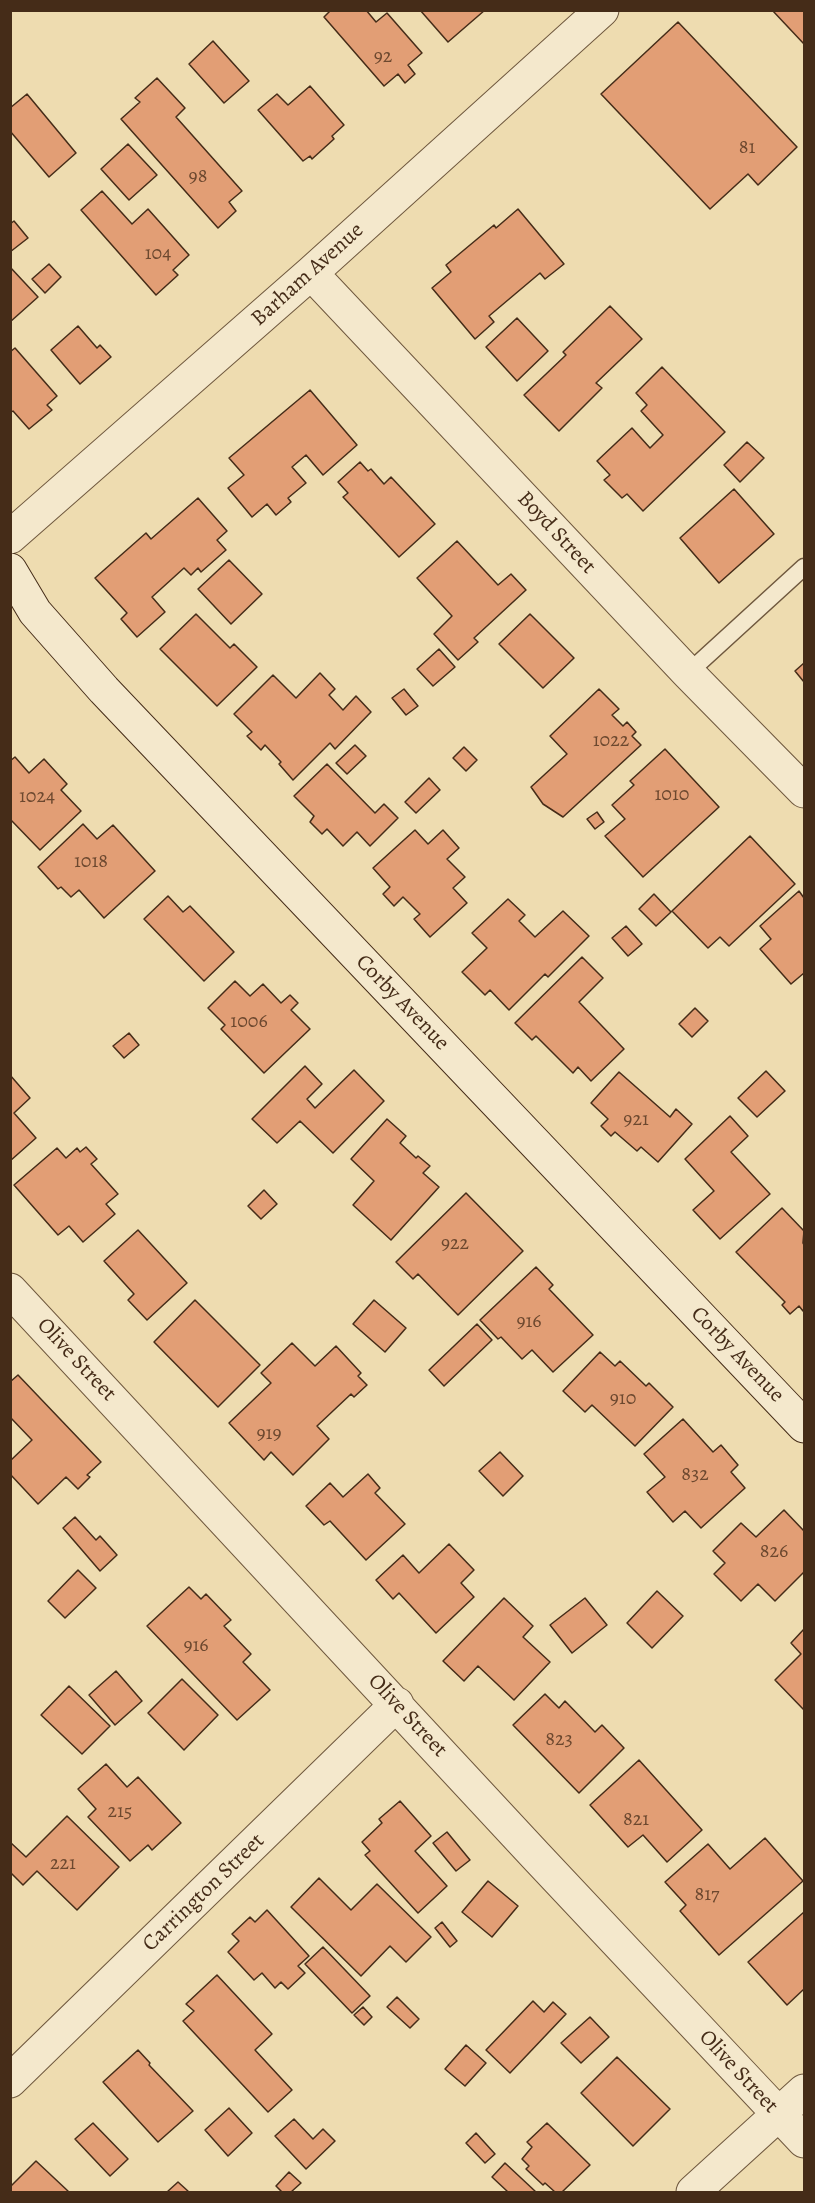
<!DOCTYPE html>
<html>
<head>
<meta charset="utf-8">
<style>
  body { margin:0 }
  #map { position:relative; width:815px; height:2203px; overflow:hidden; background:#eedcb0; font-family:Alegreya,serif }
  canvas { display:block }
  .frame { position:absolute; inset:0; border:12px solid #452c18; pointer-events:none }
</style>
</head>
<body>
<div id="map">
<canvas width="815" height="2203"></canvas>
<div class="frame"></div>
</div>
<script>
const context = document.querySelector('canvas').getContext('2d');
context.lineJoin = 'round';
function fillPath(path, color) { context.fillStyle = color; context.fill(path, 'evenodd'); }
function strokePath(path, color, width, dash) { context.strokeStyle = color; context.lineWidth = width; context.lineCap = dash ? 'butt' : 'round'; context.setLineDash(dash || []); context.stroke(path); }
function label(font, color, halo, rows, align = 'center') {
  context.font = font + ' Alegreya,serif'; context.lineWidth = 6; context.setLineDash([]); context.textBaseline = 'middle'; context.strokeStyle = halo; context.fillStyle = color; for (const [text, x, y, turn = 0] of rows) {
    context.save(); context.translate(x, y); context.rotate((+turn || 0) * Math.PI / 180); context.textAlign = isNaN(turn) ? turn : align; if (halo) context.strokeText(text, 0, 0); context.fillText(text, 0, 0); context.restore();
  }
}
const building = new Path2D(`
  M331,10H366L376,22L387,13L422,53L408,65L415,74L405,83L398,74L384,86L324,17Z
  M420,10H485L448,42Z
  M772,10H804V44Z
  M678,22L797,147L758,185L748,174L710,209L601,94Z
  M213,41L249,81L224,103L189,64Z
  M157,78L185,108L176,117L242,191L229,202L236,211L218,228L121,119L140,102L135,98Z
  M310,86L344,125L332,136L334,139L312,159L310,156L303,161L258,110L277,94L288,105Z
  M27,94L76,153L49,177L10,131V108Z
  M128,144L157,175L129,200L101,169Z
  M102,191L132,224L148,209L189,255L173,270L178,275L156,295L81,210Z
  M518,209L564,264L545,279L540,273L489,316L494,322L475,339L432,288L451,272L446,265L494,225L496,228Z
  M14,221L28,238L10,252V224Z
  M49,264L61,277L45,293L32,279Z
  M10,267L38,297L10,322Z
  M610,306L642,339L596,383L602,388L559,431L524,395L566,355L563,352Z
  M517,318L548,351L517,381L486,347Z
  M78,326L97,348L100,345L111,357L80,384L51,350Z
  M15,348L57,396L47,405L52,410L29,429L13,411L10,413V352Z
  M662,367L725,432L643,511L627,494L622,498L604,480L610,475L597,461L632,428L650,448L663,435L641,411L647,405L636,393Z
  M310,390L357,445L323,475L306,455L292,467L306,483L288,498L291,502L276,515L267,504L252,517L228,488L244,475L229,458Z
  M747,442L764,458L740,482L724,465Z
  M360,462L368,471L371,469L384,484L391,477L435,524L399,557L343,497L348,493L338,482Z
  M734,489L774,534L719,583L680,538Z
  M198,498L227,531L217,540L226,550L201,572L198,568L191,575L184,568L152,597L165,612L137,637L121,619L127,613L95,578L146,533L151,539Z
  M457,541L498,585L511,574L526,590L474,638L478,642L458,660L434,634L452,616L417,578Z
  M229,560L262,594L231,624L198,589Z
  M196,614L230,648L234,644L257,667L217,706L160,649Z
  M530,614L574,658L543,688L499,644Z
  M439,649L455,667L433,686L417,669Z
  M804,663V682L795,671Z
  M320,673L335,689L329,695L343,710L356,696L371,712L335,749L330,743L293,780L279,764L281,762L265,745L261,750L247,736L252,732L234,714L273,675L296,698Z
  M404,689L418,706L406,715L392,698Z
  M599,689L619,709L612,715L623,726L627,722L636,732L632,736L641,745L563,817L543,804L531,787L567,754L550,736Z
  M355,745L366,756L347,774L336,763Z
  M464,747L477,760L466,771L453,758Z
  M665,749L719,807L643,877L605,836L625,819L612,805L634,785L630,781Z
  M15,757L29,773L44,759L67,784L61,790L81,811L40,850L10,819V761Z
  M327,764L375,813L384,804L398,818L370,846L357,832L343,846L327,829L322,834L310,822L314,816L294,796Z
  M429,778L440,790L416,813L405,802Z
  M597,812L604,822L595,829L587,819Z
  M83,824L97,839L113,825L155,871L104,918L79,890L71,897L61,887L58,889L38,867Z
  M415,830L428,844L443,830L459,848L447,859L465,877L453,888L467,903L430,937L414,919L420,914L403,897L394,906L383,894L390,887L373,868Z
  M750,836L795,884L729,946L720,937L708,948L672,911Z
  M799,891L804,898V973L791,984L760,949L771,939L760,926Z
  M654,894L671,912L656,926L639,909Z
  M168,896L183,912L190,906L234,952L204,981L144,919Z
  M508,899L525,915L519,921L535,937L563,911L589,936L548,977L545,974L509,1010L490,990L485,995L462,972L487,948L472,933Z
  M626,926L642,944L628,956L612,938Z
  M582,957L603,978L579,1002L624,1049L591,1081L578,1067L573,1073L536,1036L532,1040L515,1023Z
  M235,981L250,996L263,984L281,1003L290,995L298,1003L291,1010L310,1029L264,1073L221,1029L225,1025L208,1008Z
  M695,1008L708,1021L692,1037L679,1024Z
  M129,1033L139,1045L124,1058L113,1046Z
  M305,1066L322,1084L307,1099L315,1108L354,1070L384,1101L333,1153L300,1121L277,1143L252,1119Z
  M766,1071L785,1091L757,1117L738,1098Z
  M619,1072L670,1117L676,1109L692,1124L658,1162L641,1147L637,1151L615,1132L611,1136L601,1126L608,1119L591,1103Z
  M10,1075L30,1098L14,1113L36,1138L10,1161Z
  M730,1116L748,1136L731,1152L770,1194L720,1239L693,1210L714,1191L685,1159Z
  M387,1119L406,1136L400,1143L416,1158L418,1156L430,1166L423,1173L439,1187L391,1240L353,1205L374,1181L351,1159Z
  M86,1147L97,1159L91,1164L118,1194L106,1204L115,1214L83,1242L69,1226L58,1235L14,1185L57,1148L66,1158L77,1148L80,1152Z
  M264,1190L277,1204L261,1219L248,1206Z
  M466,1193L523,1251L458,1315L418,1274L413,1279L396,1262Z
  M782,1208L804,1231L803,1243L804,1245V1309L803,1311L799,1306L790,1314L782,1305L785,1302L736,1252Z
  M138,1230L187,1283L147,1320L128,1300L134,1294L104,1261Z
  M536,1267L553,1285L549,1289L593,1335L553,1372L532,1350L522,1359L501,1337L498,1339L480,1320Z
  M195,1300L260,1365L218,1407L154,1342Z
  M374,1300L406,1328L385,1352L353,1324Z
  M477,1324L492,1340L444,1386L429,1370Z
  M292,1343L315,1366L336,1346L361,1373L358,1376L367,1385L354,1397L351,1394L317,1426L329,1439L293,1475L271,1452L264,1460L229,1423L271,1383L261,1373Z
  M600,1352L615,1366L620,1361L646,1386L649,1383L673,1407L635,1446L592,1405L585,1412L563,1391Z
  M18,1375L101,1462L87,1475L90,1477L78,1489L66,1477L38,1504L10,1474V1461L32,1440L10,1417V1382Z
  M683,1419L713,1452L721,1445L738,1465L731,1472L745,1488L701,1528L685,1511L673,1522L647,1492L665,1477L644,1454Z
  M500,1452L523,1476L503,1496L479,1471Z
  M368,1474L380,1488L375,1493L405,1524L366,1560L330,1521L324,1525L306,1506L330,1483L343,1497Z
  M784,1510L804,1531V1572L775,1601L758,1584L741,1601L714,1574L725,1563L713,1551L741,1523L756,1537Z
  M75,1517L96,1540L100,1536L117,1555L100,1571L63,1528Z
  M449,1544L474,1570L461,1583L474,1597L436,1633L399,1593L393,1599L376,1580L403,1555L419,1573Z
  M78,1570L96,1588L65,1618L48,1601Z
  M189,1587L201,1599L206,1594L231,1620L224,1626L251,1654L243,1662L270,1690L237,1720L147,1626Z
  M657,1591L683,1616L652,1648L627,1623Z
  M504,1598L533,1626L523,1637L550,1662L514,1700L478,1666L464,1681L443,1661Z
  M585,1598L607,1625L572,1653L550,1625Z
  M804,1629V1710L775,1680L801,1654L791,1643Z
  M116,1671L142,1701L115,1725L89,1695Z
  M182,1679L218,1715L184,1750L148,1713Z
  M69,1686L110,1726L82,1754L41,1715Z
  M545,1694L559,1708L565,1701L595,1732L602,1725L624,1748L579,1793L513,1725Z
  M639,1760L702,1830L667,1862L643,1835L628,1847L590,1805Z
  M106,1764L127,1787L138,1777L181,1823L152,1850L148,1845L130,1861L88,1817L96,1809L78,1789Z
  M400,1801L431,1836L415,1851L447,1886L418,1913L365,1855L370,1851L362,1842L382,1823L379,1819Z
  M67,1816L119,1867L77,1910L37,1871L23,1885L10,1872V1842L26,1857Z
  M447,1832L470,1860L456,1871L433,1843Z
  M765,1838L803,1881L719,1955L680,1911L686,1905L665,1882L708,1844L730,1869Z
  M319,1878L351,1910L377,1884L431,1937L406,1962L390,1946L361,1976L291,1907Z
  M488,1881L518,1906L492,1937L462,1912Z
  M267,1910L309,1956L298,1966L305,1973L288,1989L281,1982L275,1988L262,1973L254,1980L228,1952L239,1941L232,1934L250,1917L255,1922Z
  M804,1912V1989L787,2005L748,1962Z
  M442,1922L457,1941L450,1947L435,1928Z
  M323,1947L370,1996L352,2013L305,1964Z
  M217,1975L272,2034L255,2050L292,2090L268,2112L183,2021L194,2011L186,2004Z
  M397,1997L419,2019L410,2028L387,2007Z
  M533,2001L544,2012L553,2002L566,2014L510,2073L486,2050Z
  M363,2007L372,2017L364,2025L354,2015Z
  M590,2017L609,2037L581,2063L561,2043Z
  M466,2045L486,2063L465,2086L445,2069Z
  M138,2050L150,2063L149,2065L193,2111L158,2142L103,2082Z
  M617,2057L670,2109L633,2146L581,2093Z
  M229,2108L252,2133L228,2156L205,2130Z
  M294,2119L313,2139L323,2129L335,2141L306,2169L275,2136Z
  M93,2123L128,2159L110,2176L75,2139Z
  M547,2123L590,2165L562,2192H555L545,2183L543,2185L526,2169L529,2166L522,2159L532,2147L527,2142Z
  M476,2133L495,2154L485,2163L466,2143Z
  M36,2161L69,2192H10V2187Z
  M505,2163L536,2192H508L492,2177Z
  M289,2172L301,2183L291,2192H282L276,2186Z
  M178,2182L189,2192H167Z`);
const lane = new Path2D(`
  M688,673L804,567`);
const street = new Path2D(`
  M311,273L688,673L804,791
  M10,537L311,273L602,10
  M10,1290L536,1856L804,2141
  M10,2081L397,1704
  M693,2192L804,2091`);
const secondary = new Path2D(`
  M10,570L35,612L104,690L804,1426`);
const numberNames = [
  ["92",383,57],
  ["81",747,148],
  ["98",198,177],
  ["104",158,254],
  ["1022",611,741],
  ["1010",672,795],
  ["1024",37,797],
  ["1018",91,862],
  ["1006",249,1022],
  ["921",636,1120],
  ["922",455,1244],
  ["916",529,1322],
  ["910",623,1399],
  ["919",269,1434],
  ["832",695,1475],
  ["826",774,1552],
  ["916",196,1646],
  ["823",559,1740],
  ["215",120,1812],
  ["821",636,1820],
  ["221",63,1864],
  ["817",707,1895]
];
const streetNames = [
  ["Barham Avenue",308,275,-42],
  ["Boyd Street",556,533,47],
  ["Corby Avenue",402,1003,46],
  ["Corby Avenue",737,1355,46],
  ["Olive Street",76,1360,47],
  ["Olive Street",407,1716,47],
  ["Carrington Street",204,1893,-44],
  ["Olive Street",738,2072,47]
];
fillPath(building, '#e29e75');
strokePath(building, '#452c18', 1.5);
strokePath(lane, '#6f583e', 19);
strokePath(street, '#6f583e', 35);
strokePath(secondary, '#452c18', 35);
strokePath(lane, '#f4e8cc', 16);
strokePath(street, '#f4e8cc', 33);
strokePath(secondary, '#f4e8cc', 33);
label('20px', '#6c482f', null, numberNames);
label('22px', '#452c18', '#f4e8cc', streetNames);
</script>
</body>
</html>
